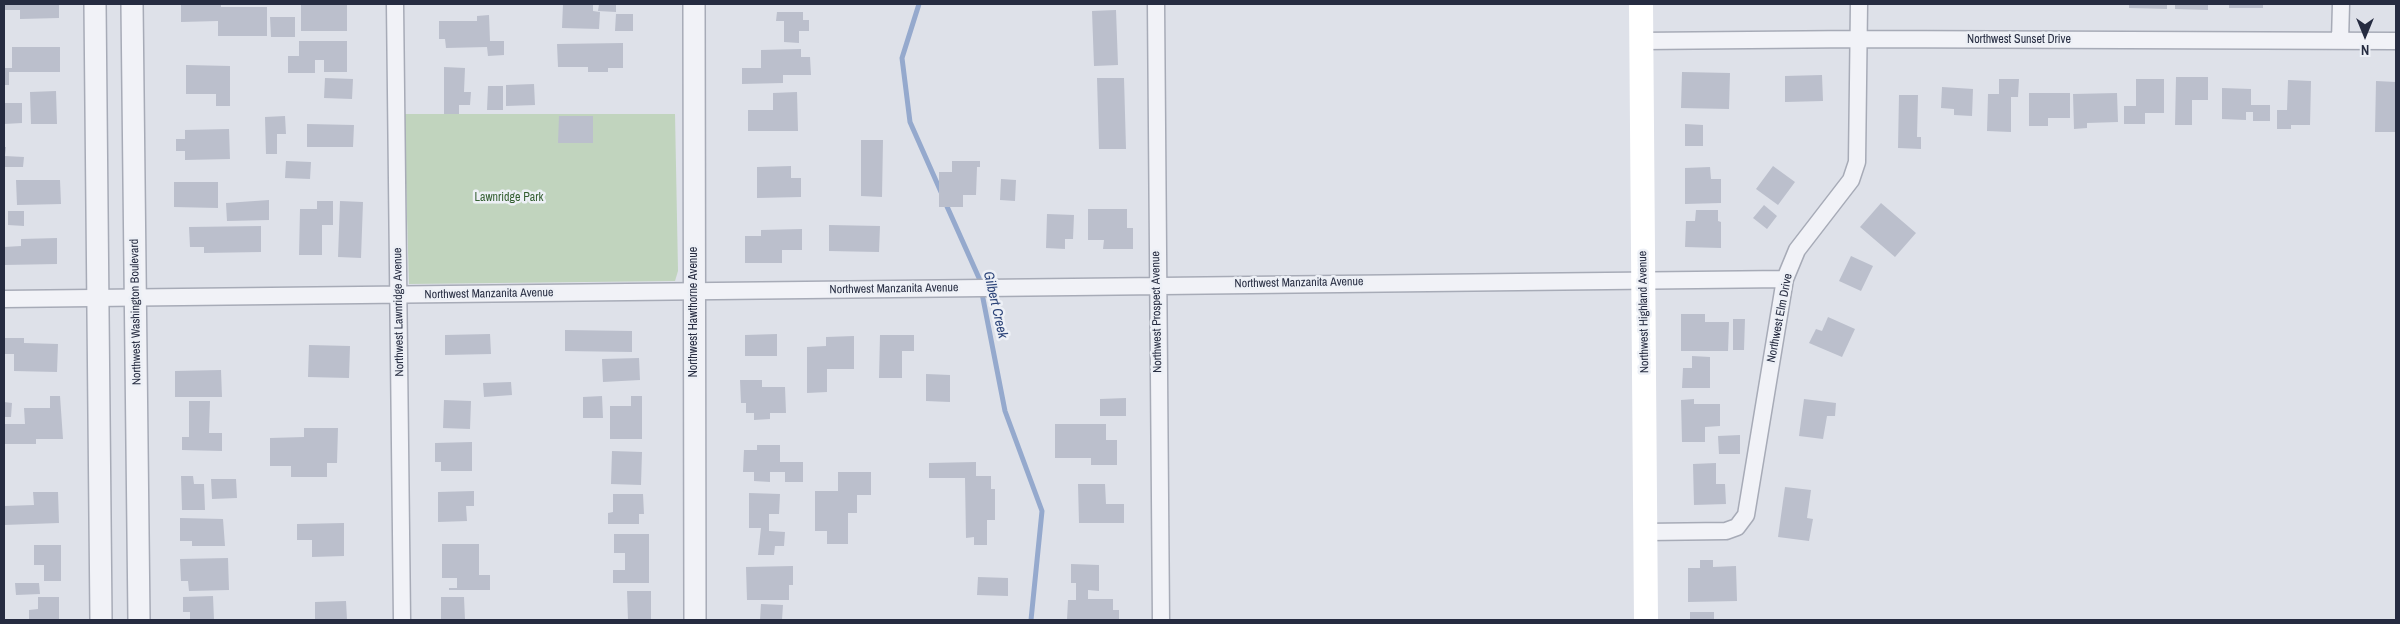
<!DOCTYPE html>
<html>
<head>
<meta charset="utf-8">
<style>
  body { margin:0 }
  #map { position:relative; width:2400px; height:624px; overflow:hidden; background:#dee1e9; font-family:"Archivo Narrow",sans-serif }
  canvas { display:block }
  .frame { position:absolute; inset:0; border:5px solid #262c41; pointer-events:none }
  .north { position:absolute; left:2340px; top:10px; width:50px; height:50px; -webkit-text-stroke:4px #edf0f6; paint-order:stroke; rotate:180deg; font-size:14px; font-weight:700; line-height:20px; text-align:center; color:#262c41 }
  .north::after { content:''; display:block; margin:auto; width:18px; height:22px; background:#262c41; clip-path:polygon(50% 0,100% 100%,50% 72%,0 100%) }
</style>
</head>
<body>
<div id="map">
<canvas width="2400" height="624"></canvas>
<div class="frame"></div>
<div class="north">N</div>
</div>
<script>
const context = document.querySelector('canvas').getContext('2d');
context.lineJoin = 'round';
function fillPath(path, color) { context.fillStyle = color; context.fill(path, 'evenodd'); }
function strokePath(path, color, width, dash) { context.strokeStyle = color; context.lineWidth = width; context.lineCap = dash ? 'butt' : 'round'; context.setLineDash(dash || []); context.stroke(path); }
function label(font, color, halo, rows, align = 'center') {
  context.font = font + ' "Archivo Narrow",sans-serif'; context.lineWidth = 5; context.setLineDash([]); context.textBaseline = 'middle'; context.strokeStyle = halo; context.fillStyle = color; for (const [text, x, y, turn = 0] of rows) {
    context.save(); context.translate(x, y); context.rotate((+turn || 0) * Math.PI / 180); context.textAlign = isNaN(turn) ? turn : align; if (halo) context.strokeText(text, 0, 0); context.fillText(text, 0, 0); context.restore();
  }
}
const green = new Path2D(`
  M404,114H675L678,271L675,281L409,284Z`);
const stream = new Path2D(`
  M919,4L902,58L910,122L941,192
  M945,202L979,278L1005,411L1042,511L1031,620`);
const building = new Path2D(`
  M4,4H59V18L20,19V10H4Z
  M181,4H221V7H267V36H218V21L181,22Z
  M301,4H347V31H301Z
  M563,4H593V11L600,12L599,29L562,28Z
  M599,4H616V12L598,11Z
  M2129,4H2167V9L2129,8Z
  M2175,4H2208V10L2175,9Z
  M2229,4H2263V8H2229Z
  M1116,10L1118,65L1094,66L1092,11Z
  M777,12H803V20H809V31H799V43L784,42V21H776Z
  M616,14H633V31H615Z
  M489,15L490,41H504V55L488,56L487,47L446,48L445,39H439V21H477V16Z
  M270,17H295V37H271Z
  M299,41H347V72H324V60H315V73H288V56H299Z
  M623,43V68H608V72H588V67H558L557,44Z
  M12,47H60V72H9V85H4V68H12Z
  M801,49V57H810L811,75H783V83L742,84V68H761V50Z
  M186,65L230,66V106H216V94H186Z
  M444,67L465,68L464,92H471L470,105H459V114H444Z
  M1682,72L1730,73L1729,109L1681,108Z
  M1822,75L1823,101L1785,102V76Z
  M2176,77H2208V100H2192V125H2175Z
  M325,78L353,79L352,99L324,98Z
  M1097,78H1124L1126,149H1099Z
  M1999,79H2019L2018,97H2011V132L1987,131L1988,94H1999Z
  M2136,79H2164V113H2145V124H2124V106H2136Z
  M2288,80L2311,81L2310,125H2291V129H2277V110H2287Z
  M2376,81L2396,82V132H2375Z
  M534,84L535,105L506,106V85Z
  M488,86H503V110H487Z
  M1942,87L1973,89L1972,116L1954,115V109L1941,108Z
  M2222,88L2251,89V105H2270V121H2253V112H2246V120L2222,119Z
  M56,91L57,124H31L30,92Z
  M797,92L798,131H748V110H773V93Z
  M2029,93H2070V118H2048V126H2029Z
  M2117,93L2118,122L2087,123V128L2074,129L2073,94Z
  M1899,95H1918L1917,137H1921V149L1898,148Z
  M4,103H22V123L4,124Z
  M285,116L286,134H277V154H266L265,117Z
  M559,116H593V143H558Z
  M307,124L354,125L353,147H307Z
  M1685,124L1703,125V146H1685Z
  M229,129L230,159L185,160V151H176V139H185V130Z
  M861,140H883L882,197L861,196Z
  M4,147H6L5,156L24,157L23,167H4Z
  M286,161L311,162L310,179L285,178Z
  M952,161H980V167H977L976,195H963V207H939V172H952Z
  M791,166V178H801V197L757,198V167Z
  M1773,166L1795,182L1778,205L1756,189Z
  M1710,167L1711,179H1721V203L1685,204V168Z
  M1001,179L1016,180L1015,201L1000,200Z
  M16,180H60L61,204L17,205Z
  M174,182H218V208L174,207Z
  M269,200V220L227,221L226,203Z
  M317,201H333V225H322V255H299L300,209H317Z
  M340,201L363,202L361,258L338,257Z
  M1881,203L1916,233L1895,257L1860,227Z
  M1764,205L1777,216L1767,229L1753,218Z
  M1088,209H1127V228H1133V249H1103L1104,240H1088Z
  M1696,210H1718V221L1721,222V248L1685,247L1686,221H1695Z
  M8,211H24V226L8,225Z
  M1047,214L1074,215L1073,239H1065V249L1046,248Z
  M829,225L880,226L879,252L829,251Z
  M261,226V252L204,253V247H190L189,227Z
  M802,229V250H782V263H745V236H761V230Z
  M57,238V264L4,265V247L21,246V239Z
  M1851,256L1873,266L1861,291L1839,281Z
  M1681,314H1705V322H1729L1728,351H1681Z
  M1828,317L1855,329L1842,357L1809,343L1816,329L1822,331Z
  M1733,319H1745L1744,350H1733Z
  M565,330L632,331V352L565,351Z
  M490,334L491,354L445,355V335Z
  M777,334V356H745V335Z
  M880,335H914V351H902V378H879Z
  M854,336V369H827V392L807,393V347L826,346V337Z
  M5,338H24V343L58,344L57,372L14,371V354H5Z
  M309,345L350,346L349,378L308,377Z
  M1692,356L1710,357V388H1682L1683,368H1692Z
  M639,358L640,380L603,382L602,359Z
  M221,370L222,397H175V371Z
  M926,374L950,375V402L926,401Z
  M740,380H762V387H785L786,413H770V419L754,420V413H746V403H741Z
  M511,382L512,395L484,397L483,383Z
  M50,396H60L63,439H36V444H4V424H25L24,408H50Z
  M602,396L603,418H583V397Z
  M631,396H642V439H610V406H631Z
  M1126,398V416H1100V399Z
  M1694,399V404H1720V426L1705,427V442H1682L1681,400Z
  M1804,399L1836,403L1835,416H1827L1823,439L1799,436Z
  M444,400L471,401L470,429L443,428Z
  M189,401H210L209,433H222V451L182,450V437H189Z
  M4,402L12,403L11,417H4Z
  M1055,424H1106V440H1117V465H1091V458H1055Z
  M304,428H338L337,463H327V477H291V466H270V438L304,437Z
  M1740,435V454H1719L1718,436Z
  M472,442V471H441V462H435V443Z
  M757,445H780V462H803V482H785V472H770V482L754,481V472H743L744,450H757Z
  M612,451L642,452L641,485L611,484Z
  M976,462V476H991V489H995V520H987V545H974V537L966,538L965,478H929V463Z
  M1716,463V484H1725L1726,504L1694,505L1693,464Z
  M838,472H871V495H857V513H848V544H827V531H815V491H838Z
  M181,476H193L194,484H204L205,510H182Z
  M211,479H236L237,498L212,499Z
  M1078,484H1105L1106,504H1124V523H1079Z
  M1785,487L1811,490L1807,518L1813,519L1809,541L1778,537Z
  M474,491V506H466L467,521L438,522V492Z
  M33,492H58L59,523L4,525V506L34,505Z
  M749,493L780,494L779,514H769V531L785,532L784,546H775L774,555H758L761,528H749Z
  M613,494H643L644,514H639V524H608V513L613,512Z
  M180,518L223,519L225,546H192V541H180Z
  M344,523V556L312,557V540H297V524Z
  M614,534H649V583H613V570H625V553H614Z
  M442,544H479V575H490V590H449V588H457V578H442Z
  M34,545H61V581H44V565H34Z
  M228,558L229,590L189,591L188,581H181L180,559Z
  M1700,560H1713V567L1736,566L1737,601L1688,602V568H1700Z
  M1071,564L1099,565V591L1088,590V599H1113V610H1119V620H1067L1068,600H1076V583H1071Z
  M793,566V585H789V600H747L746,567Z
  M978,577L1008,578V596L977,595Z
  M15,583H39L40,594L16,595Z
  M627,591H651V620H628Z
  M213,596L214,620H190V612H183V597Z
  M38,597H59V620H29V610L38,609Z
  M441,597H464L465,620H441Z
  M346,601L347,620H315V602Z
  M761,604L783,605L782,620H760Z
  M1690,612H1714V620H1690Z`);
const minor = new Path2D(`
  M395,4L402,620
  M1156,4L1161,620
  M1641,41L1858,39L2396,41
  M2340,41L2341,4
  M4,299L1785,279
  M1646,532L1726,531L1737,527L1746,515L1785,279L1797,250L1851,180L1857,162L1859,4`);
const tertiary = new Path2D(`
  M95,4L101,620
  M132,4L139,620
  M694,4L695,620`);
const secondary = new Path2D(`
  M1641,4L1646,620`);
const streetNames = [
  ["Northwest Sunset Drive",2019,40],
  ["Northwest Manzanita Avenue",1299,283,-1],
  ["Northwest Manzanita Avenue",894,289,-1],
  ["Northwest Manzanita Avenue",489,294,-1],
  ["Northwest Washington Boulevard",136,312,-91],
  ["Northwest Lawnridge Avenue",399,312,-91],
  ["Northwest Hawthorne Avenue",694,312,-90],
  ["Northwest Prospect Avenue",1157,312,-91],
  ["Northwest Highland Avenue",1644,312,-91],
  ["Northwest Elm Drive",1780,318,-79]
];
const parkNames = [
  ["Lawnridge Park",509,198]
];
const waterNames = [
  ["Gilbert Creek",995,305,77]
];
fillPath(green, '#c1d4be');
strokePath(stream, '#95a9cd', 5);
fillPath(building, '#bbbfcc');
strokePath(minor, '#a7abb7', 19);
strokePath(tertiary, '#a7abb7', 24);
strokePath(minor, '#f1f2f7', 16);
strokePath(tertiary, '#f1f2f7', 21);
strokePath(secondary, '#fff', 24);
label('12px', '#262c41', '#edf0f6', streetNames);
label('12px', '#345f31', '#edf0f6', parkNames);
label('italic 14px', '#2c4479', '#edf0f6', waterNames);
</script>
</body>
</html>
